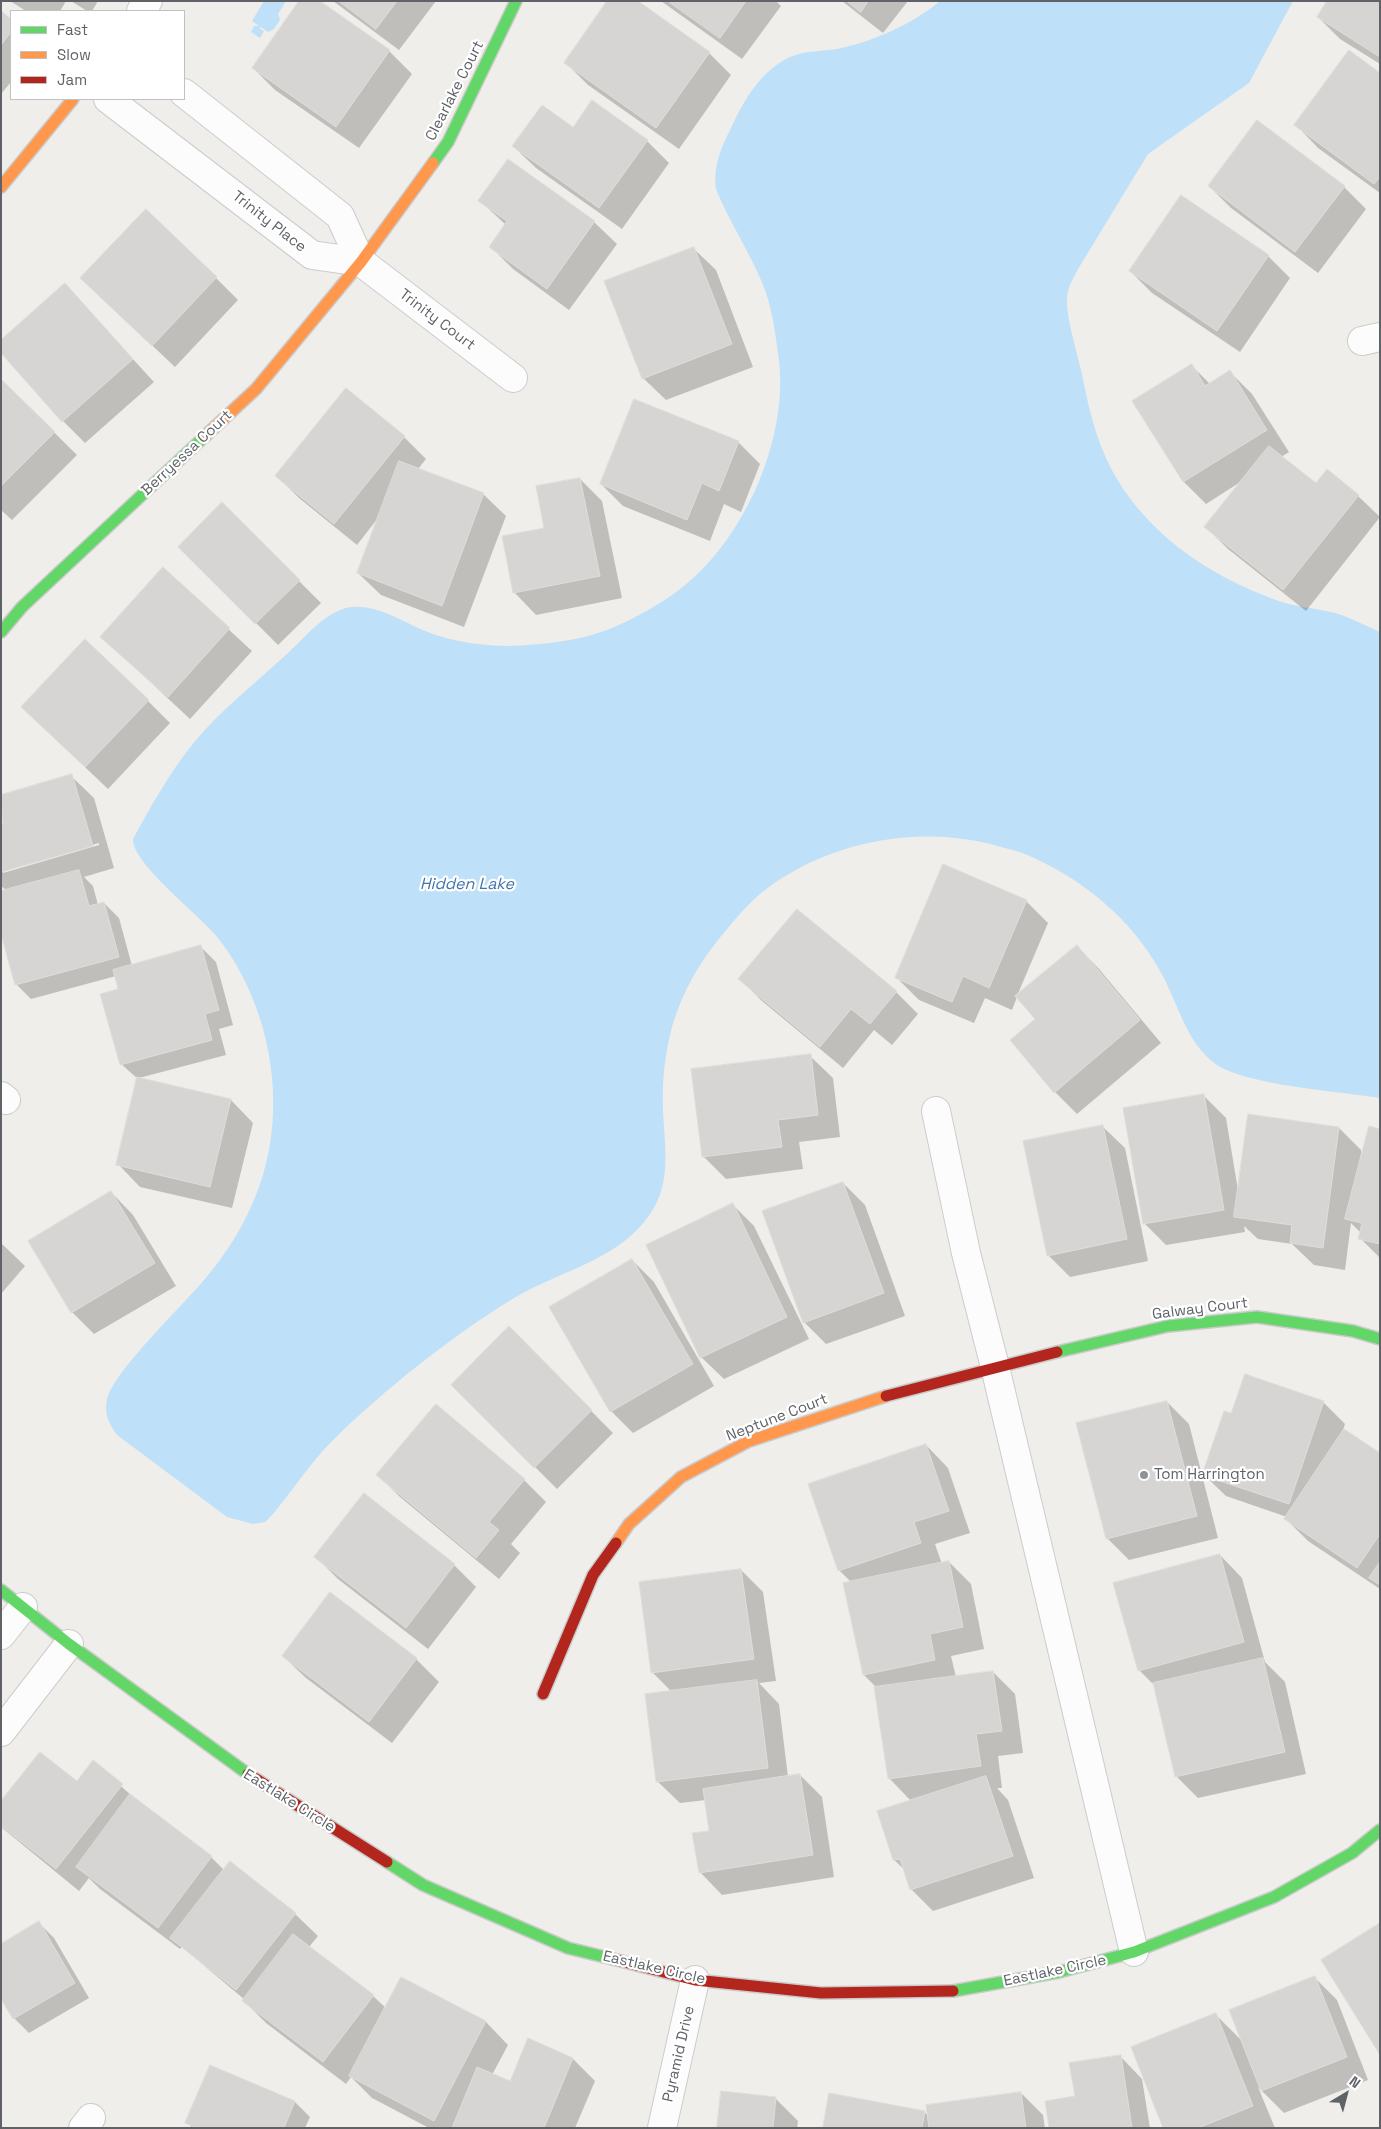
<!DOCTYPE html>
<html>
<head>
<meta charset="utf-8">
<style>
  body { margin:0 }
  #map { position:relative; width:1381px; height:2129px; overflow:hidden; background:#efeeea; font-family:"Space Grotesk",sans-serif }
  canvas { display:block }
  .frame { position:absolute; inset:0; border:2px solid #5f6368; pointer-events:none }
  .legend { position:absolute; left:10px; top:10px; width:175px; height:90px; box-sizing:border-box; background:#fff; border:1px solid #bfc1c3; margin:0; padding:6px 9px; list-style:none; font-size:15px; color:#5f6368 }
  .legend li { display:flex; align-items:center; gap:10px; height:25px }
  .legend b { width:25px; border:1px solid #bfc1c3 }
  .north { position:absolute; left:1321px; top:2069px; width:50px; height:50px; -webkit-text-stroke:4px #fff; paint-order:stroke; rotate:37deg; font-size:14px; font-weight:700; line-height:20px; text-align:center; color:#5f6368 }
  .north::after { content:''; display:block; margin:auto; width:18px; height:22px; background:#5f6368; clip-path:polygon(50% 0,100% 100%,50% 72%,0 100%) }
</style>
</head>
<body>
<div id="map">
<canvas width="1381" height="2129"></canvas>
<div class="frame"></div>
<ul class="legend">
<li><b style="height:6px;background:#63d668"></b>Fast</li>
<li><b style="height:6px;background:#ff974d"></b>Slow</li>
<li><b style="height:6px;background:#b3261e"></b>Jam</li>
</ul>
<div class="north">N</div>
</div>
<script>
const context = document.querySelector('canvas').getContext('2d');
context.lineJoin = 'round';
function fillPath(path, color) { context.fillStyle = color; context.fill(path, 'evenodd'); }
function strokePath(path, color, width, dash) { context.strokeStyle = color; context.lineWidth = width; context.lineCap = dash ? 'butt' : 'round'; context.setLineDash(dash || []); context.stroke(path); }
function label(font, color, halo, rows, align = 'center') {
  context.font = font + ' "Space Grotesk",sans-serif'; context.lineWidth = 4.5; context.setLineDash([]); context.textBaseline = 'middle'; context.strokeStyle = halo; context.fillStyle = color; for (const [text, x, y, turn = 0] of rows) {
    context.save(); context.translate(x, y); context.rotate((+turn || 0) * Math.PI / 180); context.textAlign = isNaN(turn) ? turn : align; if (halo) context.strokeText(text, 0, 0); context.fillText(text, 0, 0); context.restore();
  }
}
const water = new Path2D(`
  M264,1H286L278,14L280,20L274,29L268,32L261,27L260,29L264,31L260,38L251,32L254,26H259L252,21Z
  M940,1H1293L1249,83L1148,154L1078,269C1073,279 1067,288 1067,300C1066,317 1078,356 1082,374C1087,400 1093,427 1103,451C1134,526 1205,575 1279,601C1296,607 1314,608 1331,612C1348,616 1364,625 1380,632V1098C1338,1091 1251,1086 1217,1065C1186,1044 1178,1002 1160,971C1132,920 1085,881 1032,857C1020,851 1007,849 994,845C916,824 825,842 761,893C745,907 731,924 718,940C695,969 677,1002 669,1039C664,1062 662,1086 663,1110C665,1155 674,1192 638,1229C605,1263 554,1274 514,1298C452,1336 385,1389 333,1440C311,1462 293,1490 273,1514L265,1522L253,1524L227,1517L117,1435C109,1424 104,1414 107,1400C112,1372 188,1301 209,1274C233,1245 252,1211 263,1175C287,1096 268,1002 218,938C201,916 132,864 133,839C151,806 171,770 196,740C223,708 258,681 289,652C305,637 324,614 346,608C377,601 407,626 436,635C458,642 484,646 508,646C542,645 580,641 612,628C636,618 664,602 684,586C745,537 788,439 779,361C776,338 773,312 765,290C752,255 730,224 716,189C713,166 721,148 731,128C744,100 760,72 788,58C801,51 822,51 837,49C872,42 913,24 940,1Z`);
const shadow = new Path2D(`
  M10,1H66L60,11H26Z
  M71,1H98L92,11H87Z
  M317,1L389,51L412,74L359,148L275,90L253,68Z
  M333,1H436L399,50Z
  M661,1H776L781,6L742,59Z
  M842,1H908L883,33Z
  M1380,1V64L1340,39L1318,17Z
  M1,13L11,21V82L1,94Z
  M709,53L731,75L679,149L588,85L566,63Z
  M1380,75V193L1318,148L1296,125Z
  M573,129L647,141L669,163L622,229L536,168L513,146Z
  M508,160L594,222L617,244L569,310L513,269L491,247L506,225L479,200Z
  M1209,186L1344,187L1366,209L1318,273L1231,208Z
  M693,248L716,270L753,367L666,400L643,378Z
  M1268,256L1290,278L1240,352L1152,293L1130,271Z
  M216,278L238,300L175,367L104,300Z
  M65,285L154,382L85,443L63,421Z
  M1191,365L1210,384L1230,372L1252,394L1289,452L1281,457L1316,485L1358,496L1380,517L1306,611L1228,549L1206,527L1242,481L1206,504L1184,482L1134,401Z
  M1,380L77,455L12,520L1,510Z
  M404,437L426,459L418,469L483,494L506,516L464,627L381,595L358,573L378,518L357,545L299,498L277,476Z
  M738,442L760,464L741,512L724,504L710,541L623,506L601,484Z
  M580,479L602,501L622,598L536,615L514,592Z
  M222,504L321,603L278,645L180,547Z
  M163,569L252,651L190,719L102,637Z
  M148,701L170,723L108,789L45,729Z
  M71,776L94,798L114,868L84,877L93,886L98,905L104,903L119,918L132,966L201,947L216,962L233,1025L219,1029L226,1055L139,1078L231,1100L253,1123L232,1208L140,1187L118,1164L138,1079L121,1064L120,990L116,976L31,999L16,984L7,891L1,886V826L5,825L1,813V796ZM99,843V845L3,873V871Z
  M1026,901L1048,923L1017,996L1077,946L1099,969L1161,1043L1077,1114L1055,1092L1036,1019L1017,997L1012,1010L985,998L974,1023L919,1000L896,977Z
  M797,911L896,992L918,1014L892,1045L874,1030L843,1068L762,1001L740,979Z
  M810,1056L833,1078L840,1137L799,1142L803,1169L726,1179L704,1157Z
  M1204,1096L1226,1118L1238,1190L1339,1128L1361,1150L1362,1160L1380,1130V1258L1360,1238L1361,1233L1351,1223L1345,1270L1314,1265L1292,1244L1258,1239L1244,1226L1245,1232L1166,1245L1144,1223Z
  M1102,1126L1125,1148L1148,1261L1070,1277L1048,1255Z
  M843,1183L865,1205L905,1316L826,1344L804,1322Z
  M111,1192L133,1215L176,1286L94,1334L72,1312Z
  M732,1204L754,1226L809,1339L724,1379L701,1357Z
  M1,1243L25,1266L1,1294Z
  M632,1260L654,1282L714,1386L633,1433L611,1411Z
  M509,1328L613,1433L557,1489L453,1385Z
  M1167,1402L1189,1424L1218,1538L1129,1560L1107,1538Z
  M1323,1402L1345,1424L1343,1430L1380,1455V1589L1308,1541L1286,1519L1287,1517L1226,1496L1203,1474L1232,1415Z
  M926,1445L948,1468L970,1533L935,1544L942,1564L949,1562L971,1584L984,1649L951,1656L956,1677L993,1672L1015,1694L1023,1753L998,1756L1002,1788H997L1008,1800L1034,1878L933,1911L911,1889L905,1870L894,1860L911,1801L889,1778L877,1688L864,1675L844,1584L851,1582L839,1570Z
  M378,1475L524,1480L546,1502L511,1544L520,1553L499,1579L400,1497Z
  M1220,1555L1242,1578L1265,1662L1285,1682L1306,1774L1198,1798L1176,1776L1155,1686L1139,1670Z
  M316,1557L454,1565L476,1587L428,1649L338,1579Z
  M741,1570L763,1592L776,1681L759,1683L779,1704L788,1777L800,1775L822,1797L834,1877L722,1895L700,1872L711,1832L706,1800L680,1803L657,1781L672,1692L652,1672Z
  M330,1594L416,1659L439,1682L392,1743L306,1678L283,1656Z
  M94,1762L142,1805L211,1857L224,1870L230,1863L295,1914L318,1936L309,1947L373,1996L386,2008L402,1978L486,2022L508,2045L492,2075L510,2083L529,2040L573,2059L595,2081L575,2128H429L372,2098L351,2077L346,2084L266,2023L244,2001L245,2000L182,1947L180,1949L100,1889L89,1878L79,1891L1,1827V1803L77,1783Z
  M39,1923L54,1938L89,1998L29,2033L14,2018Z
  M1315,1978L1337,2000L1368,2080L1284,2113L1258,2087L1275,2128H1164L1216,2015L1242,2041Z
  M1120,2056L1142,2079L1150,2128H1050L1076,2097Z
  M211,2066L295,2102L310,2117L305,2128H192L187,2122Z
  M1021,2093L1043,2115L1045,2128H824L924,2112L929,2116Z
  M776,2099L798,2121L797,2128H718Z`);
const building = new Path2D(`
  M299,1H320L390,50L336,127L252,68Z
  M339,1H397L376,29Z
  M607,1H638L710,52L656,128L564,63Z
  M668,1H746L720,38Z
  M847,1H868L861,12Z
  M1327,1H1380V57L1317,17Z
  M1,11L11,19V32L1,45Z
  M1349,50L1380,73V177L1374,184L1294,125Z
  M592,100L648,140L599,208L512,146L542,105L573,127Z
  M1257,120L1345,186L1295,252L1208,186Z
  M508,159L595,221L547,289L489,247L507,221L478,201Z
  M1181,195L1269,255L1217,331L1129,271Z
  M146,209L217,277L152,346L80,278Z
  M694,247L732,344L642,379L604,281Z
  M65,283L133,359L62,422L1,353V340Z
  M1192,364L1205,386L1230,370L1267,430L1183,482L1132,401Z
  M1,379L55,432L1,486Z
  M346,388L405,436L334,524L275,476Z
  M634,399L739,441L719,491L702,483L687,520L600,484Z
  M1269,446L1316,483L1327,469L1359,495L1283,590L1204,527Z
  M399,461L484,493L442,606L357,573Z
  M580,478L600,576L513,593L502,536L544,528L536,486Z
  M222,502L300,580L255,624L178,547Z
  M163,567L230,628L168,697L100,637Z
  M85,639L149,700L85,767L21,707Z
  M72,774L93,846L1,872V825L3,824L1,795Z
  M943,864L1027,900L989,988L963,976L952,1002L895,978Z
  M79,870L89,906L104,902L119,957L15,985L1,934V891Z
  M797,909L897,991L870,1024L851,1009L820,1047L738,979Z
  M201,945L219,1010L205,1014L212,1040L120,1065L100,994L118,989L113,970Z
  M1077,945L1140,1020L1054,1093L1010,1040L1035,1019L1015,996Z
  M811,1054L818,1115L778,1120L782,1147L702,1157L691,1069Z
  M137,1077L231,1099L210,1187L116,1165Z
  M1204,1094L1224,1210L1143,1224L1123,1108Z
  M1248,1114L1339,1127L1323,1248L1290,1243L1292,1225L1234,1217Z
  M1103,1125L1127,1239L1047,1256L1023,1141Z
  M1369,1126L1380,1129V1244L1358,1239L1362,1223L1345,1219Z
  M843,1182L884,1293L803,1323L762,1211Z
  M111,1191L155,1263L71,1313L28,1241Z
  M733,1203L787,1317L700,1358L646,1245Z
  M632,1259L693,1364L610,1412L549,1307Z
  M509,1326L592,1410L534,1468L451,1385Z
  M1245,1374L1324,1401L1289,1504L1202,1475L1224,1411L1231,1413Z
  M1167,1401L1197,1516L1106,1539L1076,1423Z
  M436,1404L525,1479L489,1522L499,1530L476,1558L376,1475Z
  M1344,1429L1380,1453V1534L1357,1568L1284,1519Z
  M926,1444L949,1511L914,1522L921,1543L838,1571L808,1484Z
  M364,1493L455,1564L406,1628L314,1557Z
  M1220,1554L1244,1642L1138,1671L1113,1583Z
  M949,1561L963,1627L930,1634L935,1660L863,1675L843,1583Z
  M1380,1562V1585L1369,1578Z
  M741,1569L754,1659L651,1673L639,1582Z
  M330,1592L417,1658L369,1722L282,1656Z
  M1263,1658L1285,1752L1175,1777L1153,1683Z
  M993,1671L1002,1731L976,1734L981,1766L888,1779L874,1687Z
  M757,1680L768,1768L656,1782L645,1694Z
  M40,1752L77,1781L93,1760L123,1784L56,1869L1,1826V1801Z
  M800,1774L813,1855L699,1873L692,1833L709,1831L703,1789Z
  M986,1776L1013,1856L910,1890L900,1859L893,1860L877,1811Z
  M130,1794L212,1856L158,1928L76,1867Z
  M230,1861L296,1913L236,1990L170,1938Z
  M39,1921L75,1983L13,2019L1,1999V1944Z
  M1380,1923V2055L1321,1960Z
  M293,1934L374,1995L323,2062L242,2001Z
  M1315,1976L1347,2057L1261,2091L1229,2010Z
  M401,1977L486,2021L434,2121L349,2076Z
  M1216,2013L1253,2106L1198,2128H1163L1131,2047Z
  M528,2038L573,2058L544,2128H452L477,2067L510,2081Z
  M1121,2055L1132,2128H1049L1045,2101L1075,2096L1069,2063Z
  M210,2065L295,2101L284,2128H197L185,2123Z
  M721,2091L776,2097L773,2128H717Z
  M1021,2092L1026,2128H929L926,2105Z
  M829,2093L925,2111L922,2128H823Z`);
const street = new Path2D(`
  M141,11L148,1
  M184,93L340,216L361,262L513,378
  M108,99L312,255L361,262
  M1362,341L1380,337
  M1,1096L6,1100
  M936,1111L966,1253L995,1367L1134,1952
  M1,1635L23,1607
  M1,1732L69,1644
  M83,2128L91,2118
  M662,2128L695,1980`);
const fast = new Path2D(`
  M433,163L448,142L516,1
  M1,632L22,607L204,437
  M1057,1352L1168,1326L1257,1317L1353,1331L1380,1339
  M1,1590L69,1644L248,1774
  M387,1862L423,1885L568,1948L613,1959
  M953,1991L1059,1972L1134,1952L1274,1897L1352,1853L1380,1830`);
const slow = new Path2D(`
  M1,187L73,99
  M204,437L256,389L361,262L433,163
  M616,1543L629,1524L681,1477L749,1441L886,1396`);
const jam = new Path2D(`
  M886,1396L1057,1352
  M543,1694L593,1575L616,1543
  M248,1774L387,1862
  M613,1959L695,1980L821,1993L953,1991`);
const markers = [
  [1144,1475,5,"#919496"]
];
const streetNames = [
  ["Clearlake Court",455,91,-63],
  ["Trinity Place",269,222,38],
  ["Trinity Court",437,320,37],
  ["Berryessa Court",187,453,-43],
  ["Galway Court",1200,1309,-7],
  ["Neptune Court",777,1418,-21],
  ["Eastlake Circle",289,1801,32],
  ["Eastlake Circle",654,1968,13],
  ["Eastlake Circle",1055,1971,-12],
  ["Pyramid Drive",679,2054,-77]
];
const poiNames = [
  ["Tom Harrington",1154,1475]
];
const waterNames = [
  ["Hidden Lake",467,885]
];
fillPath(water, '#bfe0f9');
fillPath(shadow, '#0003');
fillPath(building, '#d6d5d3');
strokePath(building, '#deddd9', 1);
strokePath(street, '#cbcccc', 30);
strokePath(fast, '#cacacb', 14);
strokePath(slow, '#cacacb', 14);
strokePath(jam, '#cacacb', 14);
strokePath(street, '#fdfcfc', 28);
strokePath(fast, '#63d668', 11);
strokePath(slow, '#ff974d', 11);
strokePath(jam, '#b3261e', 11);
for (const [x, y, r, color] of markers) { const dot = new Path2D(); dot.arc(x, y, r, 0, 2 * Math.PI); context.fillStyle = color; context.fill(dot); strokePath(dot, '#fff', 2); }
label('15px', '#5f6368', '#fff', streetNames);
label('15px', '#5f6368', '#fff', poiNames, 'left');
label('italic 16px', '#4174aa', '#fff', waterNames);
</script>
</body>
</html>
